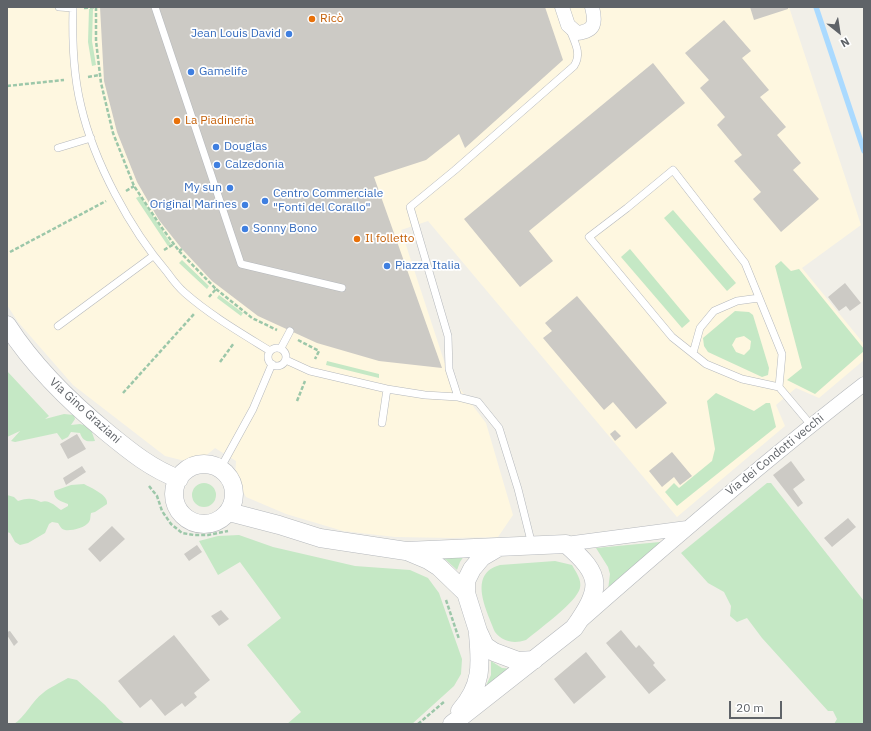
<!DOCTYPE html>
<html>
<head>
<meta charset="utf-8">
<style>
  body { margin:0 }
  #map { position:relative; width:871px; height:731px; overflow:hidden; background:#f1efe8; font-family:"IBM Plex Sans",sans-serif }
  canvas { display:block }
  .frame { position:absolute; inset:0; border:8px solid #5f6368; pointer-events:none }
  .north { position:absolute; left:819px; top:12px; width:40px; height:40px; -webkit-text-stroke:3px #fff; paint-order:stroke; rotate:150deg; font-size:11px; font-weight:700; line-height:16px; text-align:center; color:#5f6368 }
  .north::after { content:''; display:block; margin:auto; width:14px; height:18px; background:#5f6368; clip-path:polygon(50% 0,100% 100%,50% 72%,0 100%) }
  .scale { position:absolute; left:729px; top:701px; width:53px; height:18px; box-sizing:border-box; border:2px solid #5f6368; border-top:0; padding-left:5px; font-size:12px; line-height:14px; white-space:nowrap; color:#5f6368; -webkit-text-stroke:3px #fff; paint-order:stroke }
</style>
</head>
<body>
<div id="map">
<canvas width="871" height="731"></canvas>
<div class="frame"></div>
<div class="north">N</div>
<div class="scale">20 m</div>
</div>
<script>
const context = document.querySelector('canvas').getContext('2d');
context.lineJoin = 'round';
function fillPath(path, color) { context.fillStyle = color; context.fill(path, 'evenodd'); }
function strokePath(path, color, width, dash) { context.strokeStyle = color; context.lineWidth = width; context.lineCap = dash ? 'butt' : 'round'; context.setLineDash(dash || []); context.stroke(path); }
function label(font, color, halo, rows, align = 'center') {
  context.font = font + ' "IBM Plex Sans",sans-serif'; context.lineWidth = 3.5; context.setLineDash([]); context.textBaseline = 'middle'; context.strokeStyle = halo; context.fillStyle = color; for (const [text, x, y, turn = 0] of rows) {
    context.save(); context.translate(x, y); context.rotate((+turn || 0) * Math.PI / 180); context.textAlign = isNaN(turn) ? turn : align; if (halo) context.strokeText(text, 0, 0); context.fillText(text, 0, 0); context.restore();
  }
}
const commercial = new Path2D(`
  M7,7H789L861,225L802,268L864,344V360L819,398L796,388L776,405L785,426L677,517L428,221L401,230L448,373L486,423L513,515L498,537L452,538L395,537L343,531L286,514L246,497L235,478L236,461L215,448L202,459L185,461L165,456L73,385L18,322L7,305Z`);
const green = new Path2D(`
  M89,9H93L92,41L96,65L92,66L88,42Z
  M140,196L171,244L168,246L136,198Z
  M673,210L736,283L727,291L664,218Z
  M630,249L690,321L682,328L621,257Z
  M182,260L209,286L207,289L179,263Z
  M781,261L791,271L799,269L864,349V351L815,394L787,380L802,368L775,266Z
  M219,295L243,313L241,316L217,298Z
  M735,311L749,312L753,315L769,368L768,375L762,377L708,352L704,346L703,338ZM744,336L751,341L750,349L744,355L736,352L732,345L736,338Z
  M327,361L379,374V378L326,365Z
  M7,371L49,416L45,419L64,414L74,415L75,419L71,425L80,424L90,427L95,441C86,442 83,441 80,433L71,432L68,437L62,440L57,433L15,442L11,441L20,431L7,437Z
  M716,393L754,411L766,403H770L776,427L677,506L665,492L674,483L679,488L712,461L715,449L707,401Z
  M192 495a12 12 0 1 1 24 0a12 12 0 1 1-24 0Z
  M767,483H771L864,601V724H834L837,719L833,711H828L762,638L747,618L737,622L730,616L731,606L724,592L708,583L681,553Z
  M84,484C91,488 109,495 107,504L95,512L91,513C90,516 91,519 89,522C85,528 71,531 65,530C61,529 60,526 58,523L52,522L49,524L45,533L28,543L20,545L15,542L10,533L7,532V495L14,497L18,501C28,498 32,498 41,502C49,499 55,506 61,510L68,506V504C61,501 54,500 54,491L71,485Z
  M239,535L273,547L355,566L410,570L428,578L439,593L462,659L461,674L454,686L412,724H287L301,712L247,645L281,618L240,562L218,575L199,541L218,536Z
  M660,542V548L608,590L610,574L608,567L596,548Z
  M466,553L460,562L457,570L446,560L431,554Z
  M555,561L572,565C576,572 582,580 580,588C577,602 538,630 526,640C514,644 503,642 495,632C487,611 467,574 500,565Z
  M491,661L502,668L513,669L483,692L491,675Z
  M68,678L77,680L105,705L116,717L125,724H14C25,717 32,701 43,693C50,687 60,683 68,678Z`);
const stream = new Path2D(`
  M816,7L864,151`);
const building = new Path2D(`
  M100,7H545L563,60L465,148L459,134L426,160L374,177L442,368L379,361L317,343L258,316L212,281L182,249L159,220L137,182L117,132L104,81Z
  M750,7H788V9L754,20Z
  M724,20L751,51L742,58L769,90L760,97L786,127L777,135L801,163L793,170L819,199L781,232L753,199L761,192L734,161L742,155L717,125L725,117L700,88L709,80L685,53Z
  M653,63L685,103L529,231L553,261L520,287L464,219Z
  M845,283L861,303L850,311L846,306L839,311L828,297Z
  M577,296L667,403L636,429L613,402L604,410L543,338L552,331L545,323Z
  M615,430L621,436L615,441L610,434Z
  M77,434L86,449L68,459L60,444Z
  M672,452L692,476L680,485L674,477L662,487L649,471Z
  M791,461L805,480L793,489L803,503L798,507L773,475Z
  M82,466L86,472L66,485L63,478Z
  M848,518L856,527L832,547L824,538Z
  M112,526L125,539L100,562L88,549Z
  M197,545L202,552L189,561L184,554Z
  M221,610L229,619L219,626L211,616Z
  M621,630L636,648L639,645L655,663L653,665L666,680L649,694L606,643Z
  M10,631L18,642L14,646L7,635V632Z
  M174,635L210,680L194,693L197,697L185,707L182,703L165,716L151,699L140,708L118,681Z
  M586,652L606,677L574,704L554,679Z`);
const path = new Path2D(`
  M96,7V41L101,83L113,133L134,186L162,228L179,251L182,249
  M84,8L96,7
  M88,77L100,75
  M7,86L64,80
  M126,191L134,186
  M164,250L174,244
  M179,251L216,289L209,297
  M10,252L106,201
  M216,289L252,318L277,330
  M298,340L319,351L315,359
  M220,362L234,343
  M123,393L194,314
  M297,401L305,381
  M149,486L157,496L162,511L171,524L182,533L194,535H208L228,531
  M446,600L459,639
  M418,724L445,701`);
const service = new Path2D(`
  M59,7L73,8
  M73,7C72,41 73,74 81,106C94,162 130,229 167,272C172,279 178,287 185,293C210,315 241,333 270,351
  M155,7L241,264L342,288
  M58,148L91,138
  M58,326L153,256
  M268 357a9 9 0 1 1 18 0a9 9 0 1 1-18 0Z
  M281,348L290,331
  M693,353L700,328L714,311L737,301L759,298
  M286,360L310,371L387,389L425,395L458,397L478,402L499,428L518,489L532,545
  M779,387L742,379L706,364L672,337L589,237L627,208L673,170L745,263L782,354L779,387L811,425
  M458,397L449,369L448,336L410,207L455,170L574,66C582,54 575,43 570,30
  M382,423L387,389
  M220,469L253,409L272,364`);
const minor = new Path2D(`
  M562,7L568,25L577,33C595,31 596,23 592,7
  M566,544L687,528
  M583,619C675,538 767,459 864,384`);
const tertiary = new Path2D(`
  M7,325C34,367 71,403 109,434C131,452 152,469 179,479
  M174 494a30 30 0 1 1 60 0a30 30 0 1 1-60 0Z
  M229,512L279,525L320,538L406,551L566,544C603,576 602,588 574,628L452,724
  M499,547L482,557L472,569L466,581V593L478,631L485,646L494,652L518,661L534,660
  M409,552L428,560L439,567L466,593
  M460,711C482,686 481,666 478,634`);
const markers = [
  [312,19,4,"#e8710a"],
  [289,34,4,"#3f7fe0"],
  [191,72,4,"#3f7fe0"],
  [177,121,4,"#e8710a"],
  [216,147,4,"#3f7fe0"],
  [217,165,4,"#3f7fe0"],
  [230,188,4,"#3f7fe0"],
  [265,201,4,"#3f7fe0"],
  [245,205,4,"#3f7fe0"],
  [245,229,4,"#3f7fe0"],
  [357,239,4,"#e8710a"],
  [387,266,4,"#3f7fe0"]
];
const foodNames = [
  ["Ricò",320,19],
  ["La Piadineria",185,121],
  ["Il folletto",365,239]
];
const shopNames = [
  ["Jean Louis David",281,34,"right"],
  ["Gamelife",199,72],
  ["Douglas",224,147],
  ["Calzedonia",225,165],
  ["My sun",222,188,"right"],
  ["Centro Commerciale",273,194],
  ["\"Fonti del Corallo\"",273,208],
  ["Original Marines",237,205,"right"],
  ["Sonny Bono",253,229],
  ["Piazza Italia",395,266]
];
const streetNames = [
  ["Via Gino Graziani",85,411,42],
  ["Via dei Condotti vecchi",775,455,-39]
];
fillPath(commercial, '#fef7e0');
fillPath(green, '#c5e8c5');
strokePath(stream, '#aadaff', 5.5);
fillPath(building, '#cccac5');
strokePath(service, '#b5b8bc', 8);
strokePath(minor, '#b5b8bc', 15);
strokePath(tertiary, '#b5b8bc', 19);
strokePath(path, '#9cc7a9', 2.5, [4, 2]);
strokePath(service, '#fff', 7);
strokePath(minor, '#fff', 14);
strokePath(tertiary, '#fff', 18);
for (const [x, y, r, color] of markers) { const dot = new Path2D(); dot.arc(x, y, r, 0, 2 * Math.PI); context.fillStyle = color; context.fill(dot); strokePath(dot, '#fff', 1.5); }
label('12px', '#c56008', '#fff', foodNames, 'left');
label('12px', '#366cbe', '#fff', shopNames, 'left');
label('12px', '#5f6368', '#fff', streetNames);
</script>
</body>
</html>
